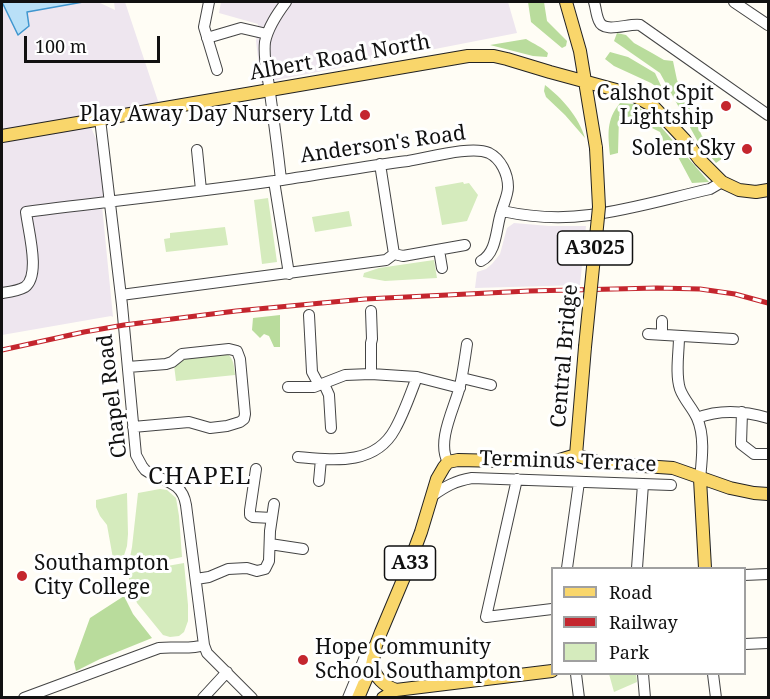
<!DOCTYPE html>
<html>
<head>
<meta charset="utf-8">
<style>
  body { margin:0 }
  #map { position:relative; width:770px; height:699px; overflow:hidden; background:#fffdf5; font-family:"Noto Serif",serif }
  canvas { display:block }
  .frame { position:absolute; inset:0; border:3px solid #111; pointer-events:none }
  .legend { position:absolute; left:551px; top:567px; width:195px; height:108px; box-sizing:border-box; background:#fff; border:2px solid #a0a0a0; margin:0; padding:8px 10px; list-style:none; font-size:18px; color:#111 }
  .legend li { display:flex; align-items:center; gap:12px; height:30px }
  .legend b { width:30px; border:2px solid #a0a0a0 }
  .scale { position:absolute; left:24px; top:36px; width:136px; height:27px; box-sizing:border-box; border:3px solid #111; border-top:0; padding-left:8px; font-size:18px; line-height:21px; white-space:nowrap; color:#111; -webkit-text-stroke:4px #fff; paint-order:stroke }
</style>
</head>
<body>
<div id="map">
<canvas width="770" height="699"></canvas>
<div class="frame"></div>
<ul class="legend">
<li><b style="height:8px;background:#f9d66b"></b>Road</li>
<li><b style="height:8px;background:#c4262e"></b>Railway</li>
<li><b style="height:16px;background:#d5ebbd"></b>Park</li>
</ul>
<div class="scale">100 m</div>
</div>
<script>
const context = document.querySelector('canvas').getContext('2d');
context.lineJoin = 'round';
function fillPath(path, color) { context.fillStyle = color; context.fill(path, 'evenodd'); }
function strokePath(path, color, width, dash) { context.strokeStyle = color; context.lineWidth = width; context.lineCap = dash ? 'butt' : 'round'; context.setLineDash(dash || []); context.stroke(path); }
function label(font, color, halo, rows, align = 'center') {
  context.font = font + ' "Noto Serif",serif'; context.lineWidth = 6; context.setLineDash([]); context.textBaseline = 'middle'; context.strokeStyle = halo; context.fillStyle = color; for (const [text, x, y, turn = 0] of rows) {
    context.save(); context.translate(x, y); context.rotate((+turn || 0) * Math.PI / 180); context.textAlign = isNaN(turn) ? turn : align; if (halo) context.strokeText(text, 0, 0); context.fillText(text, 0, 0); context.restore();
  }
}
const industrial = new Path2D(`
  M2,2L18,34L27,12L83,2H98L115,10L114,2H125L159,104L2,131Z
  M221,2H508L517,33L261,83L256,41L258,24L219,13Z
  M90,125L96,139L108,205L102,206L113,317L111,316L2,335V143Z
  M514,223L549,226H586L580,285L475,288L477,272L486,269L492,264L500,254L507,228Z`);
const green = new Path2D(`
  M463,182L464,184L469,183L478,195L467,221L442,225L435,187Z
  M268,198L277,262L262,264L254,200Z
  M349,211L352,226L315,232L312,217Z
  M225,227L228,245L166,252L164,239L170,238V233Z
  M434,260L437,278L385,281L363,277L364,273L379,268Z
  M226,353C234,358 234,366 235,375L176,381L174,365L182,358Z
  M160,489L167,490L176,498L179,516L182,557L128,568L132,547L138,493Z
  M127,493L128,534L127,546L120,568H116L114,564L107,525L100,516L96,507V500Z
  M184,563L188,605V621L184,632L179,636L170,637L163,635L137,603L130,584L128,573Z
  M609,674H636L637,682L614,692Z`);
const forest = new Path2D(`
  M528,2H544L547,21L567,41L566,46L562,48L531,22Z
  M617,33L626,35L634,43L652,53L664,60L673,61L677,80L702,136L726,153L723,158L716,163L697,140L660,73L614,41Z
  M526,39C534,44 542,47 548,53L547,57L533,56L490,45Z
  M610,52L628,57L655,73L664,92L651,83L614,66L605,59Z
  M545,85C562,98 579,117 585,138L565,115L546,97L544,91Z
  M620,103L635,104L655,120L709,182L692,183L677,155L665,145L660,132L630,117L619,116L618,153L610,155C608,134 606,120 620,103Z
  M280,315V347H274L269,336L264,334L260,338L252,330L253,318Z
  M124,596L133,614L152,638L100,659L76,671L74,662L90,618Z`);
const water = new Path2D(`
  M2,2H83L27,12L29,26L18,35Z`);
const minor = new Path2D(`
  M209,2L204,27L217,70
  M594,2C596,8 596,15 599,21C604,34 628,23 640,25L768,115
  M734,2L768,25
  M207,38L241,28L267,34
  M100,119L122,305L136,455L142,466L145,470C162,482 182,480 186,505L204,645L207,653L252,698
  M197,150L201,190
  M380,164L394,254
  M281,180C278,151 274,122 270,93C268,76 263,59 265,42C268,27 277,14 286,2
  M274,181L289,274
  M502,211C530,217 561,219 590,215C630,210 670,198 710,189L722,182
  M439,250L442,268
  M394,254L403,256L465,245
  M2,293C9,292 18,291 25,287C41,275 28,230 26,212C111,201 197,192 282,180C324,174 366,166 408,161C428,158 472,145 489,153C501,159 508,174 508,187C508,195 503,205 501,213C496,228 497,253 481,261
  M121,295L341,266L386,260L394,254
  M309,315L312,372L319,385
  M648,334L733,339
  M662,335V321
  M679,337C679,353 675,373 680,389C684,400 692,407 697,418C705,436 702,459 700,479
  M128,367L166,364L172,362L182,354L229,349L237,351L240,359L245,414L244,419L240,422L227,426L210,428L189,422L133,427
  M371,374V343L372,339L371,311
  M462,378L491,385
  M324,384L329,395L331,428
  M288,387H314L345,375L371,374L417,377L460,388
  M742,412L741,444L754,454H768
  M697,418C720,409 745,411 768,418
  M298,457C333,460 375,466 395,429C404,413 410,395 417,377
  M448,462C436,441 455,407 460,386C463,372 465,358 467,344
  M256,469L250,510V515L253,517L272,518
  M517,479L486,617L552,609
  M319,481L321,459
  M432,496C446,486 455,481 472,478L671,485
  M270,544L303,549
  M567,568L579,482
  M637,568L643,484
  M744,575L768,574
  M196,579L209,577L228,569L247,568L257,571L265,569L269,561L270,531L274,504
  M745,644L768,643
  M576,674L579,698
  M643,674L645,698
  M713,674L716,698
  M24,698L159,648C174,646 189,650 204,645
  M203,698L227,672
  M348,698L367,652L376,645`);
const major = new Path2D(`
  M566,2L580,51L596,148
  M2,136L468,56H494L507,59L550,72L631,94L653,106L684,139L700,160L722,182L739,190L756,192L768,190
  M576,455L585,347
  M700,479L705,568
  M372,665C376,678 383,685 396,690
  M358,698L372,665L376,645L381,632L405,575L421,532L437,479L444,467L448,462L458,460L546,462L556,461L576,455L600,463L673,468L730,488L754,493L768,494
  M383,698L396,690L552,671`);
const rail = new Path2D(`
  M2,350L84,332L124,325L236,311L365,299L529,291L657,288L700,289L735,294L768,303`);
const majorBridge = new Path2D(`
  M585,347L599,207L596,148`);
const markers = [
  [726,106,6,"#c4262e"],
  [365,115,6,"#c4262e"],
  [747,149,6,"#c4262e"],
  [22,576,6,"#c4262e"],
  [303,660,6,"#c4262e"]
];
const shields = [
  [595,248,75],
  [410,563,51]
];
const shieldNames = [
  ["A3025",595,248],
  ["A33",410,563]
];
const streetNames = [
  ["Albert Road North",340,58,-10],
  ["Anderson's Road",383,145,-8],
  ["Central Bridge",565,356,-85],
  ["Chapel Road",113,396,-97],
  ["Terminus Terrace",568,462,2]
];
const poiNames = [
  ["Calshot Spit",714,94],
  ["Lightship",714,118],
  ["Play Away Day Nursery Ltd",353,115],
  ["Solent Sky",735,149],
  ["Southampton",34,564,"left"],
  ["City College",34,588,"left"],
  ["Hope Community",315,648,"left"],
  ["School Southampton",315,672,"left"]
];
const quarterNames = [
  ["CHAPEL",200,477]
];
fillPath(industrial, '#eee6ef');
fillPath(green, '#d5ebbd');
fillPath(forest, '#b9dc9c');
fillPath(water, '#b9e0f7');
strokePath(water, '#3f96cf', 1.5);
strokePath(minor, '#444', 12);
strokePath(major, '#222', 14);
strokePath(minor, '#fff', 10);
strokePath(major, '#f9d66b', 12);
strokePath(rail, '#c4262e', 5);
strokePath(rail, '#fff', 3, [9]);
strokePath(majorBridge, '#222', 14, []);
strokePath(majorBridge, '#f9d66b', 12);
for (const [x, y, r, color] of markers) { const dot = new Path2D(); dot.arc(x, y, r, 0, 2 * Math.PI); context.fillStyle = color; context.fill(dot); strokePath(dot, '#fff', 2); }
for (const [x, y, w] of shields) { const box = new Path2D(); box.roundRect(x - w / 2, y - 17, w, 34, 4.5); context.fillStyle = '#fff'; context.fill(box); strokePath(box, '#111', 1.5); }
label('bold 20px', '#111', null, shieldNames);
label('21px', '#111', '#fff', streetNames);
label('21px', '#111', '#fff', poiNames, 'right');
context.letterSpacing = '1.5px';
label('24px', '#111', '#fff', quarterNames);
context.letterSpacing = '0px';
</script>
</body>
</html>
